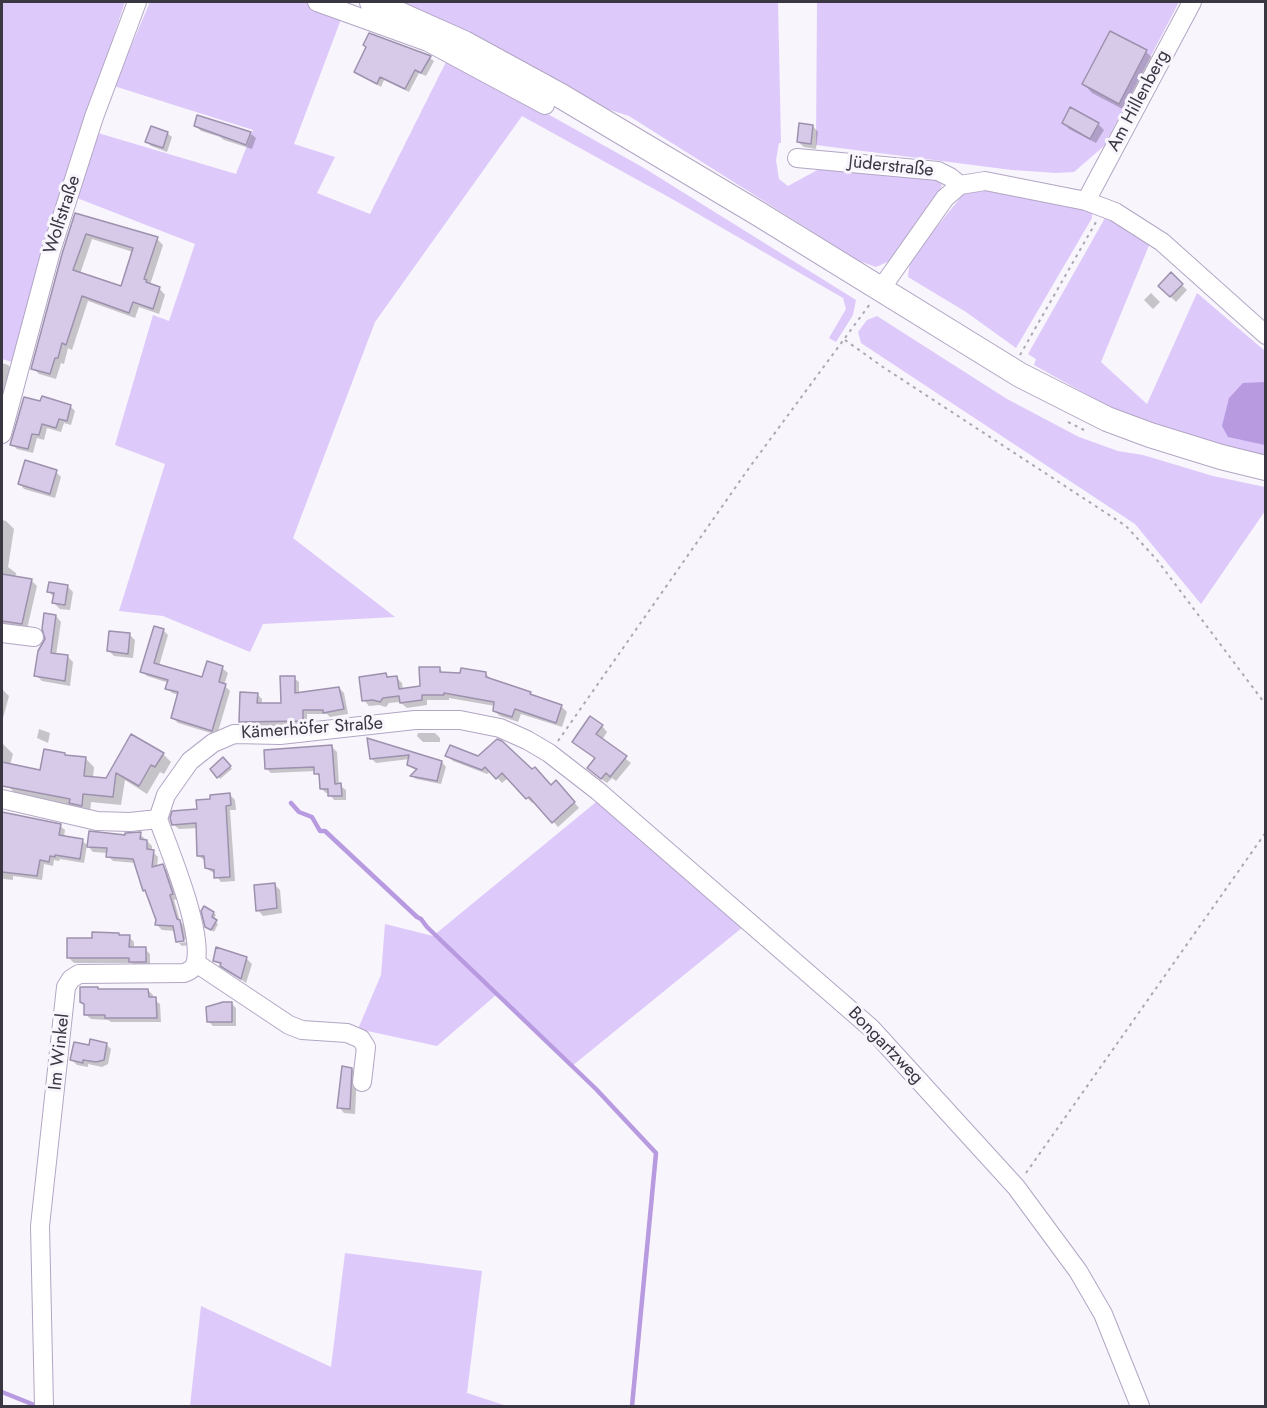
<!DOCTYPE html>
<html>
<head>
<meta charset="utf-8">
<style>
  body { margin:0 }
  #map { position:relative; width:1267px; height:1408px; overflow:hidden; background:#f8f5fc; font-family:Jost,sans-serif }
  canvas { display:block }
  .frame { position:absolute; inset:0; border:3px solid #3a3642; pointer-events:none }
</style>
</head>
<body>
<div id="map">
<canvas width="1267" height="1408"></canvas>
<div class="frame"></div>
</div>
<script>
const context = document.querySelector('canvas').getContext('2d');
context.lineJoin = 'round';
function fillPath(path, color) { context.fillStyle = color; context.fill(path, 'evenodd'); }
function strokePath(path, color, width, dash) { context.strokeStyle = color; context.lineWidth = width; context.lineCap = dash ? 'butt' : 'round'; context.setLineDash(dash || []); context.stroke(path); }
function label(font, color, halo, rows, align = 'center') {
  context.font = font + ' Jost,sans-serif'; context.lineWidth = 6; context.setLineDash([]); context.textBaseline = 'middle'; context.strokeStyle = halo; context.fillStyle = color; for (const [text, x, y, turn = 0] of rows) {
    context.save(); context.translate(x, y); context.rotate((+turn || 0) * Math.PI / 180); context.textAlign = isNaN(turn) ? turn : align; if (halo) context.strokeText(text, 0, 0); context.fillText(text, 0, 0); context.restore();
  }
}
const green = new Path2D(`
  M2,2H125L61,193L12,362L2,359Z
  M150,2H303L343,14L294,144L335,157L317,193L370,214L448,58L644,168L856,300L853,315L836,342L829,338L846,309L843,298L674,200L522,116L375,322L293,538L395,617L263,624L250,652L163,616L119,611L165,464L115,445L153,315L169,321L195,244L77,198L98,133L236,174L253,130L114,86Z
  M383,2H778L781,143H779L776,160L779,179L788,186L821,168L937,179L942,185L939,193L894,259L876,267L859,261L629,116L573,98Z
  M817,2H1179L1104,146L1074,172L1056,173L1012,170L816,145Z
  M986,191L1092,210V218L1016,348L966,312L908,277L910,260L965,192Z
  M1105,218L1131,230L1150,243L1101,362L1147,404L1197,293L1265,351V458L1222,448L1111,408L1034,365L1036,359L1028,354Z
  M877,316L1007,399L1079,437L1118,451L1143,455L1213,476L1265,487V511L1201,604L1135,524L861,343L858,332L867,320Z
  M601,798L743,927L572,1066L496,995L437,1046L358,1029L381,975L385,924L433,936Z
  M345,1253L482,1271L467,1393L507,1406H190L201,1306L331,1367Z`);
const water = new Path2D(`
  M1265,382V445L1228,437L1222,426L1229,398L1243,383Z`);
const shadow = new Path2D(`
  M1111,33L1146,52L1155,60L1128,112L1092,93L1084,84Z
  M368,48L430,58L434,61L426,76L419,73L409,92L384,80L381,87L355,71Z
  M1064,123L1098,124L1104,130L1096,143L1069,129Z
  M195,125L250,133L256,138L252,149L224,140L220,137L201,131Z
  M813,126L818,132L816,149L804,147L798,142Z
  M167,133L172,137L167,152L151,146L147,142Z
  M76,215L157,239L163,245L150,285L159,288L165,295L159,314L139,307L135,318L88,301L72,350L68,348L64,364L61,363L56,379L39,374L33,368ZM92,239L133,252L122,287L80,274Z
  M1171,274L1187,290L1176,302L1160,286Z
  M1151,293L1160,302L1153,309L1144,300Z
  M2,363L8,365L13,370L5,400L2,399Z
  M41,403L70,406L75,411L71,425L64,423L61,432L47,428L44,440L37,438L33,453L17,449L12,444Z
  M56,472L61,477L55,498L24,489L20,484Z
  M2,520L6,521L14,529L8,567L16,573L15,578L31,580L37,586L27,629L2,624Z
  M67,586L73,592L70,610L60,609L54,603L55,598L49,592Z
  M56,616L61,622L56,655L68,657L73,662L70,686L42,681L36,675Z
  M163,630L168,635L159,666L203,679L222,668L228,673L224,685L230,691L217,735L178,723L173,718L179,695L172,693L167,688L169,683L147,676L142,671Z
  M130,635L135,640L133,658L114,656L108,650Z
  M439,668L445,674H486L491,679L561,706L567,712L562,727L521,714L518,722L500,716L494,711L495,706L449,698V700H427V705L407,708L400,702L389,703L386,707L379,705L369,706L364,700L386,675L389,678L396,677L402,683L403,690L421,688Z
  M294,678L299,682V694L339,688L344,693L348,714L330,717L327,714H307V726L245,727L241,722L257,694L262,699V705H282Z
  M2,689L9,696L2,722Z
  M602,726L607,732L602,740L631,763L616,781L612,778L607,783L594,774L596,759L574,742Z
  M39,729L50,733L48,743L37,738Z
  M418,733H435L440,738V742H423L417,736Z
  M132,736L163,754L171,762L164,774L160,772L147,794L125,780L121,805L91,802L90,813L79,811L74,806L18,796L9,787L10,784L2,783V743L13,754L10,765L41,772L65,754L67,757L85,758L94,767L93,778L106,780Z
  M369,740L442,762L446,767L441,784L416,779L412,776L417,771L408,765L410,759L376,763L371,758Z
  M332,747L337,752L339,785L346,790V800H334L329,793H326L321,788L320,778L316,771L271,773L266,768Z
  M447,756L551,786L561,787L579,808L558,827L535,801L532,803L508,778L502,783L491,771L487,774L453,761Z
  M223,759L232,769L220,779L212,769Z
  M230,795L235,800L236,810H230L235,881L221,882L215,874L206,868V861L198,856V828L179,829L173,824L199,811L212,800Z
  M2,813L60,826L65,830L64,837L82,840L87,845L84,863L60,859L59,861L54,860L53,866L44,864L42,880L13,876V880L4,879L2,877L4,834H2Z
  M140,834L152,846V851L158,857L157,867L162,866L168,871L177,899L174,900L180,921L185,927L187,939L179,940V943L188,942L189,945L182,946L177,941L176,931L162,930L157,925V920L147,893L144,890L136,863L113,861L108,856V853L93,852L88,846Z
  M275,885L280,890L282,913L263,916L258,910Z
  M214,913L216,915L213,920L218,924L214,932L207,926Z
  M119,934L122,937H129L134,942V948L145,949L150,954V966L136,967L132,963H74L69,958L93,940Z
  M246,958L252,964L246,983L214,960Z
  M98,988L100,991L148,990L153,995V999L160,1004L161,1022H111L108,1020L91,1019L86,1015V1006L82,1002Z
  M231,1003L236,1008V1026H213L208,1021Z
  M106,1044L111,1049L108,1064L102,1067L88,1064V1067L77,1065L72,1060L90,1047Z
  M352,1069L357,1075L355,1114L344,1113L339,1107Z`);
const stream = new Path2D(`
  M291,803L299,812L312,817L320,831H325L417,917L421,919L427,927L596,1089L656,1153L632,1406
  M2,1392L37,1406`);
const building = new Path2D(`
  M1110,31L1147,50L1119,104L1082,84Z
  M369,33L431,56L421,73L415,70L405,89L380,77L377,84L354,72L366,47L363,45Z
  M1070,107L1099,123L1090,139L1062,123Z
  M197,115L251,132L246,145L194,126Z
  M799,123L813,125L811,144L797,142Z
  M151,126L168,132L163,148L145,142Z
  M75,213L158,237L144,279L147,280L146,282L160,287L153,309L133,302L129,313L82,296L66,345L62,343L58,358H55L50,374L31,369L62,254ZM86,234L133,248L121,286L73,270Z
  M1171,272L1183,284L1170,297L1158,286Z
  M42,396L71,405L67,421L59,419L56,428L42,424L39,435L32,434L28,449L10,445L24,397L40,401Z
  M25,460L57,470L50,494L18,484Z
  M2,574L32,579L22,624L2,621Z
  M49,582L68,585L65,605L52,603L54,593L47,592Z
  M44,613L56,615L51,653L68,655L65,681L34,676L38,651L45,639L42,629Z
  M154,626L164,629L154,663L202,677L207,661L223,666L219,682L226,684L212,731L171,718L178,692L165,689L168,680L140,672Z
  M109,631L130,633L128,654L107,651Z
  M419,667H440V672L460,673L461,668L486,672V677L531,692L530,694L562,705L556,723L515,709L512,717L493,711L494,702L444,693V695H422V700L400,703L399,696L383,698L380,702L373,700L362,701L359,677L386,673L387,677L397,676L399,689L420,686Z
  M280,676H295V693L339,687L344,709L323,713V710H303V721L239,722L240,692L258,693L257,703H281Z
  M590,716L603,725L596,734L627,756L610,777L606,773L601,779L587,768L595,758L572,742Z
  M131,734L164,753L155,767L151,765L139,786L116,773L113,797L83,794L82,806L69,803L70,799L2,786V762L40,770L44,749L65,753V755L86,757L84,776L106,778Z
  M367,738L442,761L437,781L410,776L417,769L407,765L409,755L370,759Z
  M497,739L502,741L532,769L535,767L551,785L556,780L575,802L552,823L529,797L526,799L502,773L496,779L485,767L482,770L445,756L450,745L478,756Z
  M332,745L335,784L341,783L342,796H328V789H320L319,774H314V767L265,769L264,750Z
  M223,757L231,766L217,778L210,769Z
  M230,793L231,805L226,806L230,877L214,878V870L205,868L204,856H197L196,823L172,825L170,818L172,811L197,809L196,800L210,799V795Z
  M2,812L61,824L59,835L83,839L80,859L55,855V857L50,856L49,862L40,860L37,876L2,872Z
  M89,831L125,835V833L141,832L140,839L147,840V849L154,850L152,867L163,864L173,894L170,895L177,919L180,920L184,941L176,942L173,926L155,925L156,920L145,890L143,891L133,859L106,857L107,848L87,847Z
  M275,883L277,908L256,911L254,885Z
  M204,906L214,912L212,917L217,920L211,930L205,927L201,911Z
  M92,932L119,933V935H130L129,947H146V962H129V958H67V938H92Z
  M216,947L247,957L241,979L220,966L221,963L213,961Z
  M80,987H98V989H148L149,997H156L157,1018H105V1015H84V1004L80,1002Z
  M223,1002H232V1022H207L206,1007Z
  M90,1039L107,1043L104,1060L96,1062L83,1060V1063L70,1060L74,1042L89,1045Z
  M342,1066L352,1068L350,1109L337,1108Z`);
const path = new Path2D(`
  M845,340L883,367L1126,526L1157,560L1266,705
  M1020,355L1096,222
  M1068,422L1084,430
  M558,741L749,468L870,304
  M1026,1173L1266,832`);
const minor = new Path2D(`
  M317,2L428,42L545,105
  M797,158L938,171L950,177L960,185L985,181L1086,201L1115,212L1162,242L1266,335
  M1086,201L1192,2
  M880,290L945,198L960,185
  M2,434L51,251L94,117L137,2
  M2,633L34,637
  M2,799L97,821L130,822L158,819
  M158,819L166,795L190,761L213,743L234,734L280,735L415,720H460L500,728L527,740L549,753L598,791L871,1028L1016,1187L1078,1271L1103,1314L1140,1406
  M196,963L289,1025L302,1030L347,1033L361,1039L366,1047L362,1082
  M44,1406L40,1226L66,987L71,979L79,974L184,973C190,971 195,968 196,961C202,928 170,852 158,819`);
const major = new Path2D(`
  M372,2L464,43L561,96L759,214L1020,375L1107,419L1150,435L1221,457L1266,468`);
const streetNames = [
  ["Am Hillenberg",1139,101,-62],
  ["Jüderstraße",891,167,6],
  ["Wolfstraße",63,215,-72],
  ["Kämerhöfer Straße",312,729,-4],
  ["Bongartzweg",885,1046,46],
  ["Im Winkel",60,1052,-84]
];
fillPath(green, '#ddc9fa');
fillPath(water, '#b89ae0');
fillPath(shadow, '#0003');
strokePath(stream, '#b89ae0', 4.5);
fillPath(building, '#d7cae9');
strokePath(building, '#9d91ae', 1.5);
strokePath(minor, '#b2a6c4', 20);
strokePath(major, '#b2a6c4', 26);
strokePath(path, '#aba8b1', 2, [3, 4.5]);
strokePath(minor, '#fff', 18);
strokePath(major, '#fff', 24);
label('18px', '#3a3642', '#f8f5fc', streetNames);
</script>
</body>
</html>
